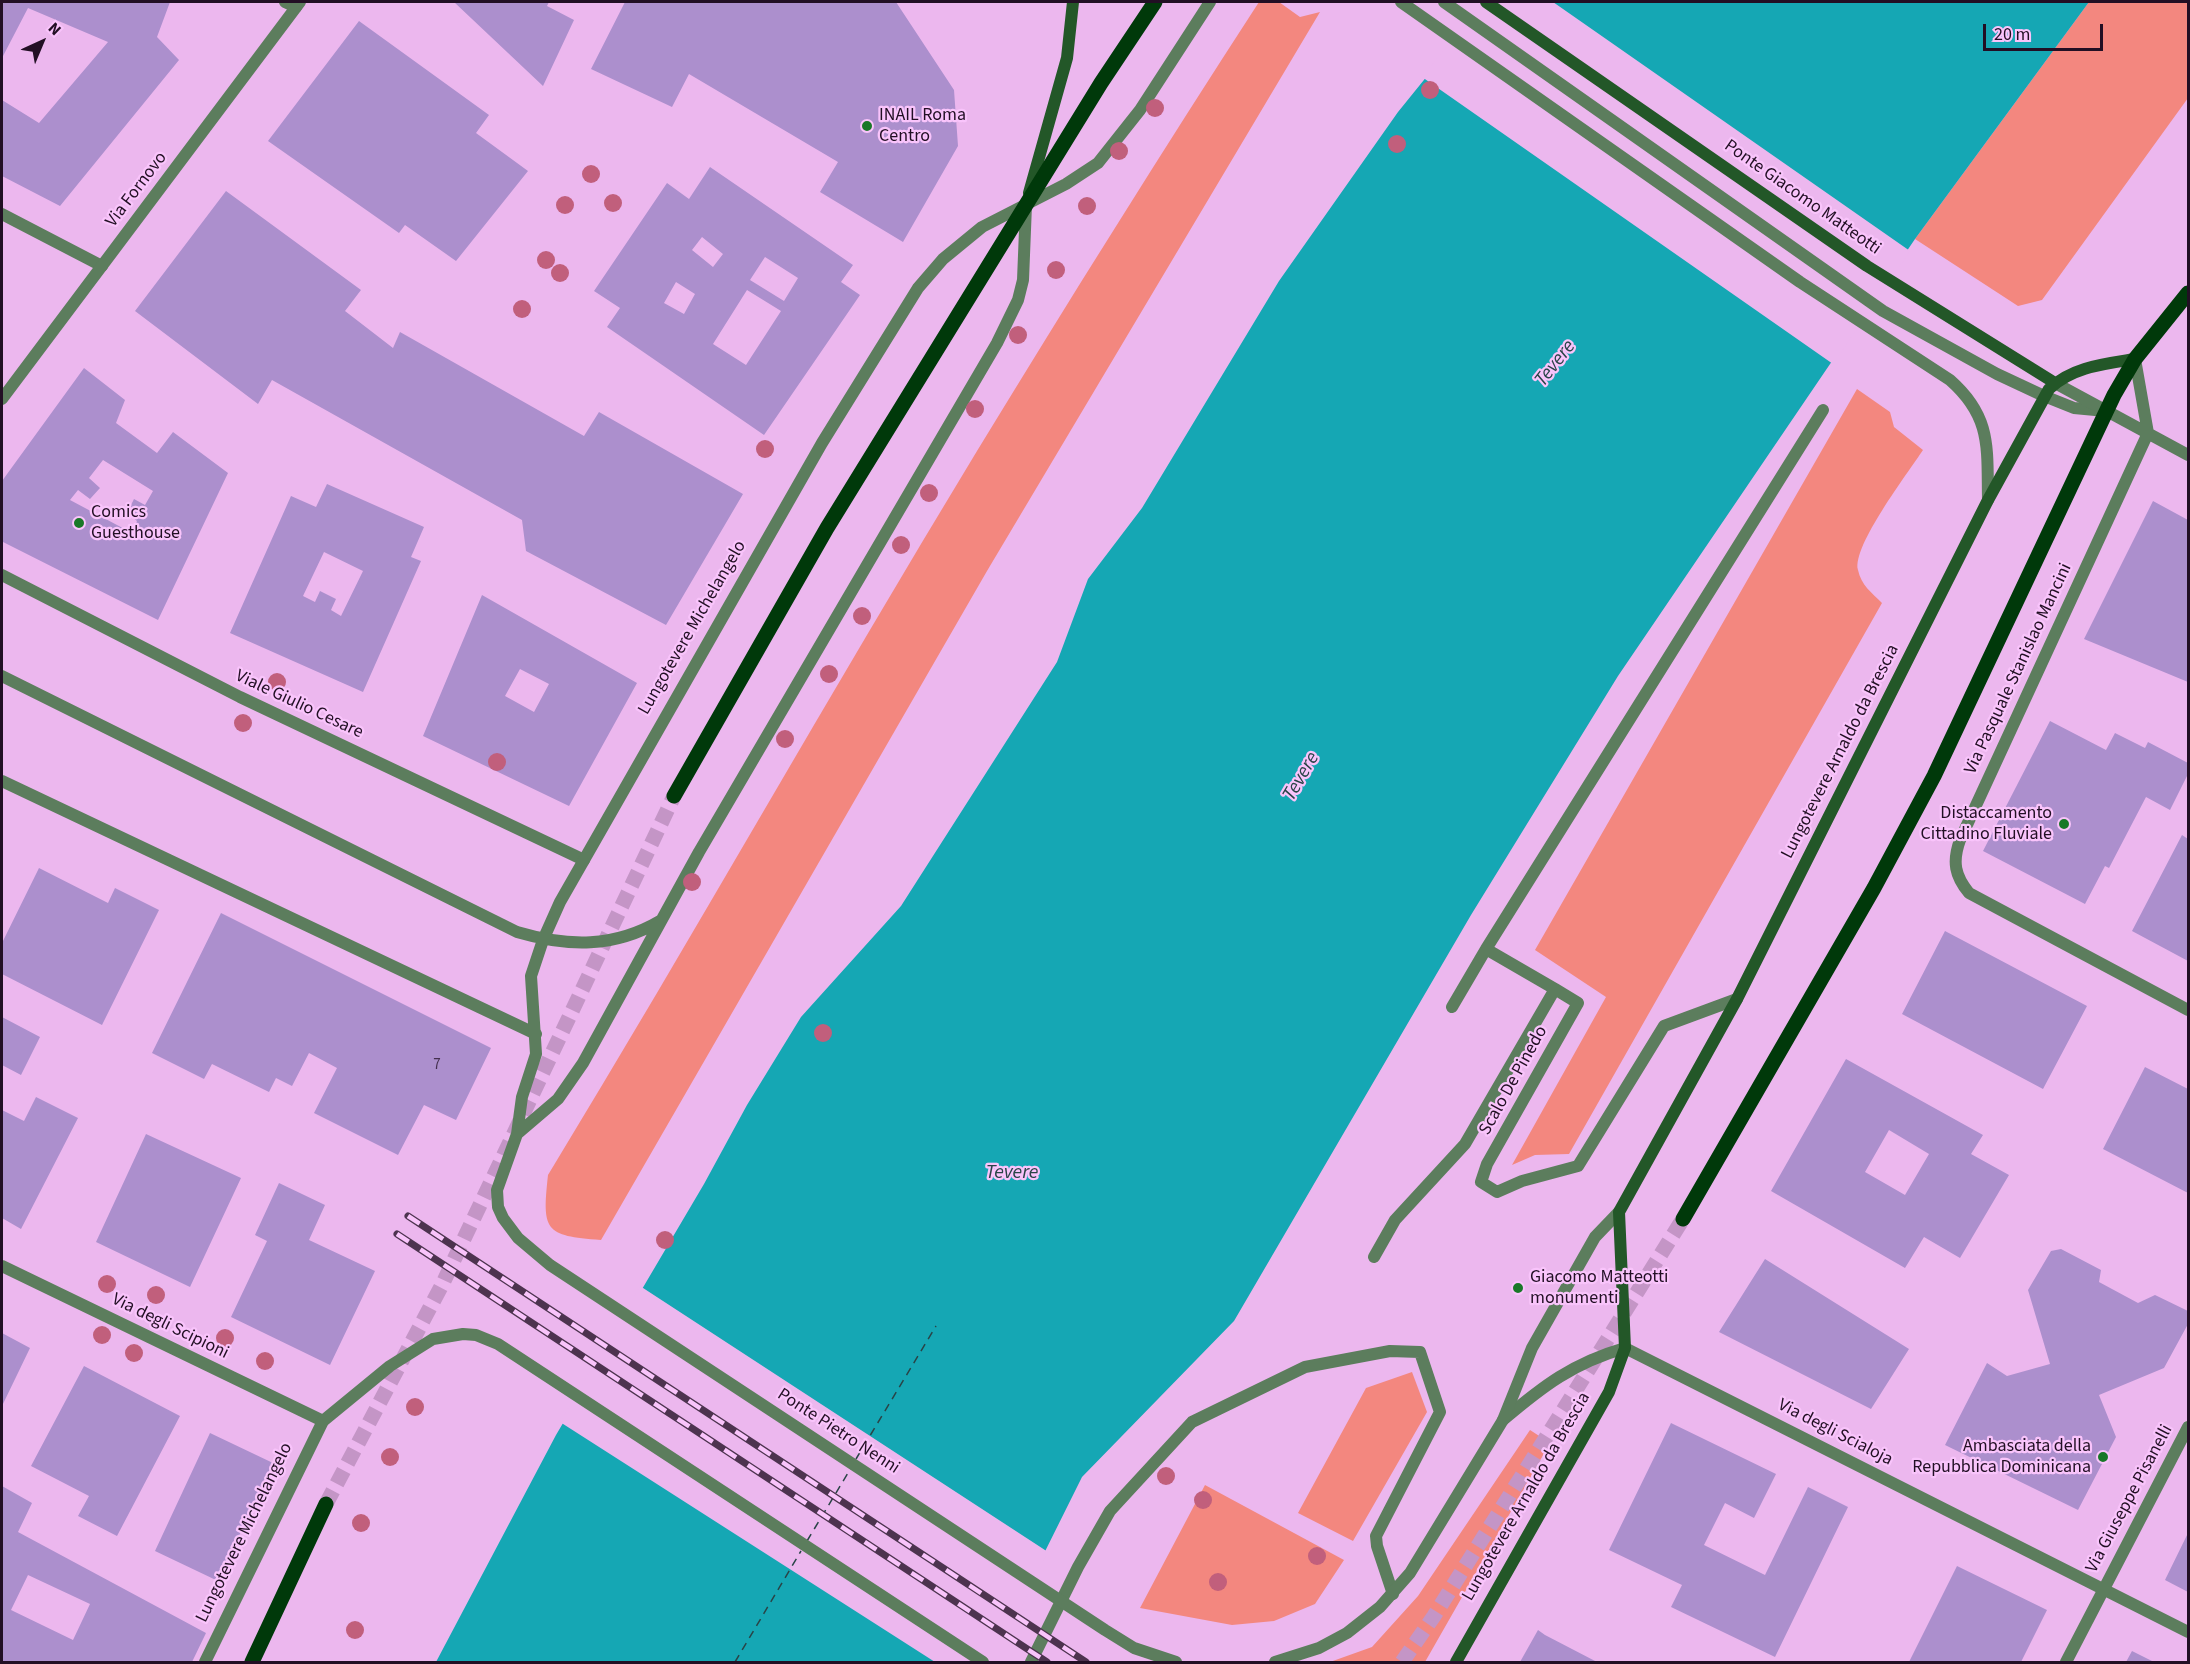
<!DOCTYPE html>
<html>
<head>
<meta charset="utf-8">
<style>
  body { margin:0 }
  #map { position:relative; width:2190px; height:1664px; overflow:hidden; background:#ecb7ee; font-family:"Source Sans 3",sans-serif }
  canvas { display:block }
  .frame { position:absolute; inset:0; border:3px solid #220f24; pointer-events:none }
  .north { position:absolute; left:12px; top:12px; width:60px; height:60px; -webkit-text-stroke:4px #f9c4fb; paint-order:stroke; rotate:44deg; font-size:16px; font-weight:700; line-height:24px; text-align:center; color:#220f24 }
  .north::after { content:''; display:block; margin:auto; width:21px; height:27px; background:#220f24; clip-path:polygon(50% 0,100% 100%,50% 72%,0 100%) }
  .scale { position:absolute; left:1983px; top:24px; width:120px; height:27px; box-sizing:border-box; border:3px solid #220f24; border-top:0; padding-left:8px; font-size:18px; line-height:21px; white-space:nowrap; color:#220f24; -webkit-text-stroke:4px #f9c4fb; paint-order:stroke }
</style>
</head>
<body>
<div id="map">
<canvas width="2190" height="1664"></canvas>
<div class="frame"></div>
<div class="north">N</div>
<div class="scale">20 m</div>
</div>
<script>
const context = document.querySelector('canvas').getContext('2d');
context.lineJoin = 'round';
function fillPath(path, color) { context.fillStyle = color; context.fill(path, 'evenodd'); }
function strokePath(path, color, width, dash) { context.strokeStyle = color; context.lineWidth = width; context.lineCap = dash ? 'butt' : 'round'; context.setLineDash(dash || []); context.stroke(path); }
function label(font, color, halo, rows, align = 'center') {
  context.font = font + ' "Source Sans 3",sans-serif'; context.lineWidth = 4.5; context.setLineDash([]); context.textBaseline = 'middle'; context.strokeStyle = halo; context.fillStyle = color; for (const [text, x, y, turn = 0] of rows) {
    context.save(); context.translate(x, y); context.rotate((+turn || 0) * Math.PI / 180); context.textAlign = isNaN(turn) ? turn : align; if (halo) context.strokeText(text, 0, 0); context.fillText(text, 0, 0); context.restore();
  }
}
const green = new Path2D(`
  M1259,2H1279L1300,17L1320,12L987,571L601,1240C544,1236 542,1230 548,1175C694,935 831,691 977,451C1069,300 1163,150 1259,2Z
  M2089,2H2188V98L2042,300L2018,306L1915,239Z
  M1857,389L1890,412L1894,427L1923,450C1908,473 1852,546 1858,570C1861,585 1872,593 1882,603L1569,1154L1535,1155L1512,1165L1606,997L1535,950Z
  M1412,1372L1427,1412L1353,1541L1298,1513L1366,1388Z
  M1530,1430L1550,1443L1425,1662H1330L1372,1647L1418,1596Z
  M1205,1485L1344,1560L1315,1604L1274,1621L1232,1625L1140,1608Z`);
const water = new Path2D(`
  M1487,2H2089L1915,239L1618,676L1471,915L1234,1321L1082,1477L990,1662H436L556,1435L704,1184L747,1105L801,1017L901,906L1057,662L1088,579L1142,508L1279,281L1398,112Z`);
const pier = new Path2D(`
  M1483,2H1553L1910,251L1833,364L1422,77Z
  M640,1286L1048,1552L994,1662H935L560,1422Z`);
const ferry = new Path2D(`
  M856,1459L936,1326
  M807,1541L851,1468
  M735,1662L801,1551`);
const building = new Path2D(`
  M2,2H170L157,37L179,60L60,206L2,176V100L39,123L108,42L28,8L2,58Z
  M454,2H549L547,6L574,20L543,86Z
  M625,2H896L954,90L958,146L903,242L820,192L838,162L689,74L672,107L591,69Z
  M359,21L489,115L476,133L528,171L456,261L405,225L399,233L268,141Z
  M710,167L853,265L841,282L860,295L764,435L607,327L620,308L594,291L667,183L689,199ZM702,237L723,254L713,267L692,250ZM765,257L798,278L784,301L750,280ZM676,282L695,294L684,314L664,303ZM747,290L781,311L746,365L713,344Z
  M226,191L361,290L345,311L393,348L400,332L584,436L599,412L743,494L666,625L526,551L522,520L272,380L258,404L135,311Z
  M84,368L125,400L116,423L157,453L173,432L228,473L158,620L3,542L2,538V481ZM103,460L153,491L145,505L134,499L127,513L137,521L132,533L70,500L78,490L90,499L100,488L89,478Z
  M327,484L424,527L411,557L421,561L363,692L230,633L291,496L316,507ZM324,552L363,571L341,616L331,610L336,599L320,591L315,602L303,596Z
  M2153,501L2188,520V682L2084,639Z
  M482,595L637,683L569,806L423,736ZM520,669L549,684L534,712L505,696Z
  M2050,721L2106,750L2115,733L2145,748L2148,742L2188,763V774L2170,810L2146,797L2109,868L2105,866L2085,904L1983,851Z
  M2182,835L2188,839V961L2132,931Z
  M39,868L108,903L115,888L159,910L102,1025L2,974V943Z
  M221,913L491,1048L456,1120L424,1105L398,1155L314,1113L337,1068L309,1053L292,1086L276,1078L269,1092L212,1064L204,1079L152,1053Z
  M1945,931L2087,1006L2043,1089L1902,1014Z
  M2,1017L40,1037L21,1075L2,1065Z
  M1846,1059L1983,1135L1971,1154L2009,1175L1960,1258L1924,1237L1905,1268L1771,1191ZM1889,1130L1929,1154L1905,1195L1865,1172Z
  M2145,1067L2188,1089V1193L2103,1149Z
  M36,1097L78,1118L21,1229L2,1218V1110L24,1121Z
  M146,1134L241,1178L190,1287L96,1242Z
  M279,1183L325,1205L309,1240L375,1271L330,1365L231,1317L267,1241L255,1235Z
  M2061,1249L2101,1270L2099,1282L2138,1303L2155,1295L2188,1311V1324L2164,1368L2099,1395L2116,1437L2078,1510L1945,1445L1987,1363L2007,1376L2050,1364L2028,1290L2051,1251Z
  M1765,1259L1909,1349L1871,1409L1719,1332Z
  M2,1333L30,1348L2,1406Z
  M84,1366L180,1416L117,1536L78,1516L89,1496L31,1466Z
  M1671,1423L1776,1474L1754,1518L1725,1503L1704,1545L1765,1575L1808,1487L1848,1507L1775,1657L1671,1607L1682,1585L1609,1550Z
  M210,1433L273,1463L218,1581L155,1551Z
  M2,1486L32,1503L18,1532L206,1633L192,1662H2ZM28,1575L90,1604L73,1640L11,1610Z
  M2188,1533V1592L2165,1580Z
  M1957,1566L2047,1610L2021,1662H1909Z
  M1538,1630L1545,1635L1597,1662H1520Z
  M2132,1651L2154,1662H2126Z`);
const primaryTunnel = new Path2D(`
  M326,1504L443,1283L674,796
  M1402,1662L1434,1616L1683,1219`);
const service = new Path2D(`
  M285,2L296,7
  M1444,2L1883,311L1997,374L2044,396L2074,408L2106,411
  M2,214L102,266
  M1555,989L1486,949L1823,410
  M1452,1007L1486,949
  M1374,1257L1395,1220L1465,1144L1555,989L1578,1003L1487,1164L1481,1182L1497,1192L1522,1181L1578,1166L1664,1026L1737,999
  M1031,1662L1078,1567L1110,1511L1192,1422L1305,1367L1390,1351L1420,1352L1440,1412L1376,1536L1377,1546L1393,1594`);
const minor = new Path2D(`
  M2135,359L2148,433L1960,840C1952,862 1955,876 1969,893L2188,1010
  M2055,383L2188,455
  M2,399L300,2
  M2,575L240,697L584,860
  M2,781L536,1034
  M2,1266L323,1421
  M1503,1420C1543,1386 1573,1363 1625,1348L2188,1632
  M2066,1662L2188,1427`);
const tertiary = new Path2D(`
  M1401,2L1800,282L1950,380C1992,417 1987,448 1988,500
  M2,676L517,932C568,947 614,948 660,921
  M517,1134L558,1099L583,1063L699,852L997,343L1018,300L1023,280L1026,205
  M205,1662L323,1421L390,1366L433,1339L463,1334L476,1335L498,1344L983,1662
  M1176,1662L1134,1648L1105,1630L550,1265L518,1238L503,1218L498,1207L497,1190L517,1134L522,1097L536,1054L531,976L543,940L560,902L822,443L918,288L943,259L982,227L1066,184L1098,163L1140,110L1210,2
  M1275,1662L1319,1648L1347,1633L1380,1607L1410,1573L1503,1420L1532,1348L1595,1237L1619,1212`);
const secondary = new Path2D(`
  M1486,2L1867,266L2055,383
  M1029,193L1067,58L1073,2
  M1456,1662L1609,1392L1625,1348L1619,1212L1737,999L1988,500L2049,389C2072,367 2104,364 2135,359`);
const primary = new Path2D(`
  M674,796L827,528L1101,83L1155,2
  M1683,1219L1874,888L1934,776L2114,395L2135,359L2188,293
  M252,1662L326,1504`);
const rail = new Path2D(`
  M408,1216L1086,1662
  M397,1234L1047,1662`);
const trees = [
  [1430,90],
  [1155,108],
  [1397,144],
  [1119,151],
  [591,174],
  [613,203],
  [565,205],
  [1087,206],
  [546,260],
  [1056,270],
  [560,273],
  [522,309],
  [1018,335],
  [975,409],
  [765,449],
  [929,493],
  [901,545],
  [862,616],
  [829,674],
  [277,682],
  [243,723],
  [785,739],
  [497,762],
  [692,882],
  [823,1033],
  [665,1240],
  [107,1284],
  [156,1295],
  [102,1335],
  [225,1338],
  [134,1353],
  [265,1361],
  [415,1407],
  [390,1457],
  [1166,1476],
  [1203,1500],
  [361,1523],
  [1317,1556],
  [1218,1582],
  [355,1630]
];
const markers = [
  [867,126,6,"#197828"],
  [79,523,6,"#197828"],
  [2064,824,6,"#197828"],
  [1518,1288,6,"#197828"],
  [2103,1457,6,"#197828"]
];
const numberNames = [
  ["7",437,1066]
];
const poiNames = [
  ["INAIL Roma",879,116],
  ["Centro",879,137],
  ["Comics",91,513],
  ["Guesthouse",91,534],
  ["Distaccamento",2052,814,"right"],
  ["Cittadino Fluviale",2052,835,"right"],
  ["Giacomo Matteotti",1530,1278],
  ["monumenti",1530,1299],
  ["Ambasciata della",2091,1447,"right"],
  ["Repubblica Dominicana",2091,1468,"right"]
];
const streetNames = [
  ["Via Fornovo",137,190,-53],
  ["Ponte Giacomo Matteotti",1802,198,35],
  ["Lungotevere Michelangelo",693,628,-60],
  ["Via Pasquale Stanislao Mancini",2019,669,-65],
  ["Viale Giulio Cesare",299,705,25],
  ["Lungotevere Arnaldo da Brescia",1841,752,-63],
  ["Scalo De Pinedo",1514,1081,-61],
  ["Via degli Scipioni",170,1327,26],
  ["Ponte Pietro Nenni",838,1432,33],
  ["Via degli Scialoja",1835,1433,27],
  ["Lungotevere Arnaldo da Brescia",1527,1497,-60],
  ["Via Giuseppe Pisanelli",2130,1499,-62],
  ["Lungotevere Michelangelo",245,1533,-64]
];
const waterNames = [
  ["Tevere",1556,364,-52],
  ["Tevere",1302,777,-60],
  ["Tevere",1012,1174]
];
fillPath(green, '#f3877f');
fillPath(water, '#15a7b4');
fillPath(pier, '#ecb7ee');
strokePath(ferry, '#294447', 1.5, [8, 6]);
fillPath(building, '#ac8fcd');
strokePath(primaryTunnel, '#c495c6', 15, [15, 8]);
strokePath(service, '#5c7d5d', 12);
strokePath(minor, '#5c7d5d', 12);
strokePath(tertiary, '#5c7d5d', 12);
strokePath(secondary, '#235728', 12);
strokePath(primary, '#00390a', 15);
strokePath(rail, '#4d334f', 7);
strokePath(rail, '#f9c4fb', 4.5, [14]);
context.fillStyle = '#c15f7c';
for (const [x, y] of trees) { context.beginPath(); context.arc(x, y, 9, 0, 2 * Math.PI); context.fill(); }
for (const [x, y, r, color] of markers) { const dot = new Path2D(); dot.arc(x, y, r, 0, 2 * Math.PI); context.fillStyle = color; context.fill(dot); strokePath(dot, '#f9c4fb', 2); }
label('15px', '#442f4e', null, numberNames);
label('18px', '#220f24', '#f9c4fb', poiNames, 'left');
label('18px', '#220f24', '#f9c4fb', streetNames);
label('italic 20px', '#294447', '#f9c4fb', waterNames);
</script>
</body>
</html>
